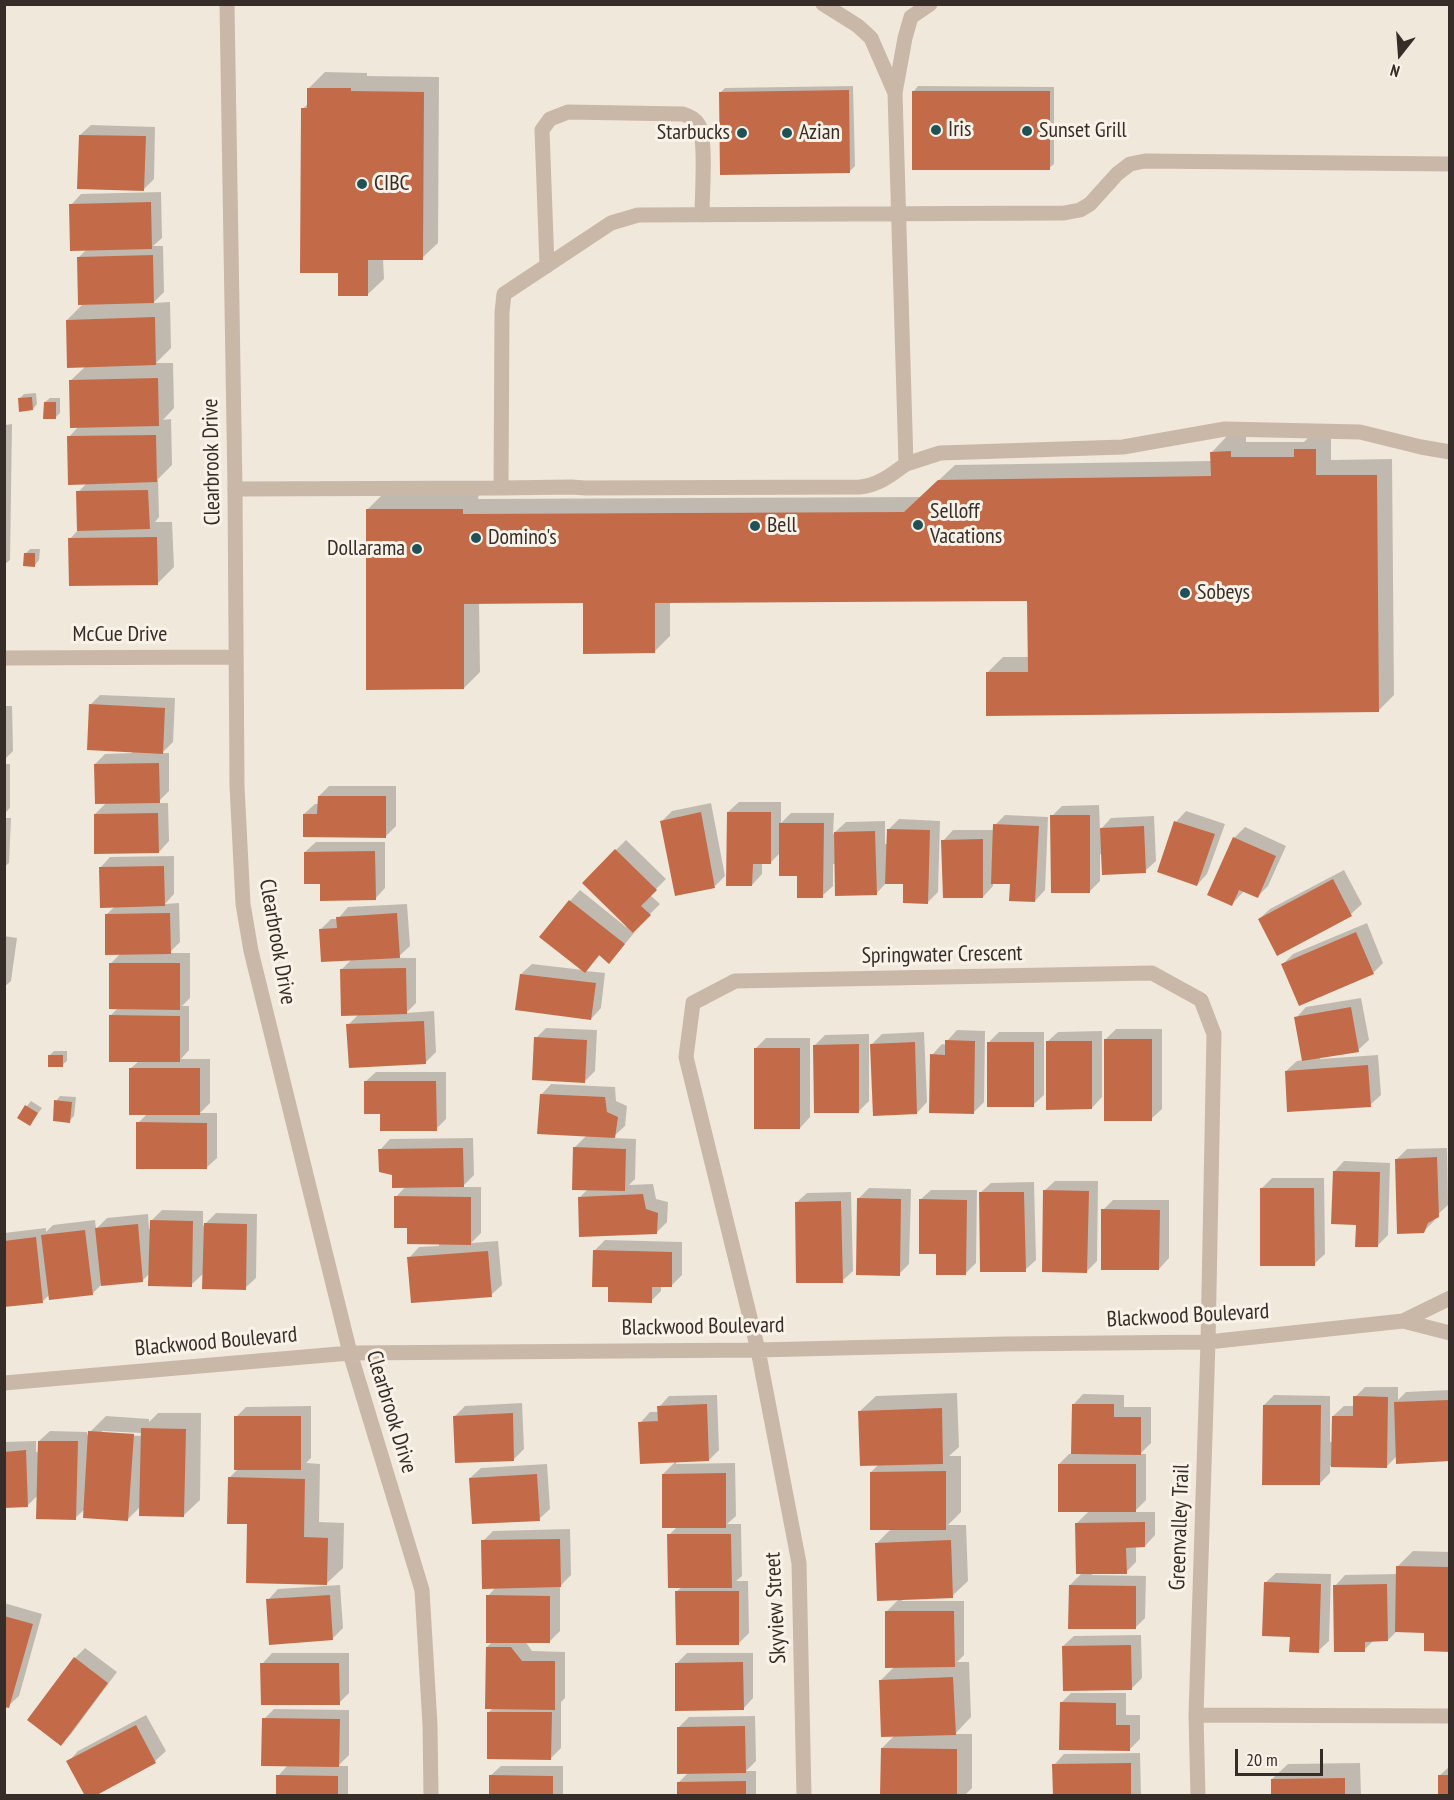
<!DOCTYPE html>
<html>
<head>
<meta charset="utf-8">
<style>
  body { margin:0 }
  #map { position:relative; width:1454px; height:1800px; overflow:hidden; background:#f1e8dc; font-family:"PT Sans Narrow",sans-serif }
  canvas { display:block }
  .frame { position:absolute; inset:0; border:6px solid #362d28; pointer-events:none }
  .north { position:absolute; left:1370px; top:24px; width:60px; height:60px; -webkit-text-stroke:4px #f9f2e8; paint-order:stroke; rotate:197deg; font-size:16px; font-weight:700; line-height:24px; text-align:center; color:#362d28 }
  .north::after { content:''; display:block; margin:auto; width:21px; height:27px; background:#362d28; clip-path:polygon(50% 0,100% 100%,50% 72%,0 100%) }
  .scale { position:absolute; left:1235px; top:1749px; width:88px; height:27px; box-sizing:border-box; border:3px solid #362d28; border-top:0; padding-left:8px; font-size:18px; line-height:21px; white-space:nowrap; color:#362d28; -webkit-text-stroke:4px #f9f2e8; paint-order:stroke }
</style>
</head>
<body>
<div id="map">
<canvas width="1454" height="1800"></canvas>
<div class="frame"></div>
<div class="north">N</div>
<div class="scale">20 m</div>
</div>
<script>
const context = document.querySelector('canvas').getContext('2d');
context.lineJoin = 'round';
function fillPath(path, color) { context.fillStyle = color; context.fill(path, 'evenodd'); }
function strokePath(path, color, width, dash) { context.strokeStyle = color; context.lineWidth = width; context.lineCap = dash ? 'butt' : 'round'; context.setLineDash(dash || []); context.stroke(path); }
function label(font, color, halo, rows, align = 'center') {
  context.font = font + ' "PT Sans Narrow",sans-serif'; context.lineWidth = 6; context.setLineDash([]); context.textBaseline = 'middle'; context.strokeStyle = halo; context.fillStyle = color; for (const [text, x, y, turn = 0] of rows) {
    context.save(); context.translate(x, y); context.rotate((+turn || 0) * Math.PI / 180); context.textAlign = isNaN(turn) ? turn : align; if (halo) context.strokeText(text, 0, 0); context.fillText(text, 0, 0); context.restore();
  }
}
const shadow = new Path2D(`
  M325,72L367,73V76L439,77L438,243L422,258H383L384,279L368,294L340,271L303,109L309,102V88Z
  M853,86L855,166L850,171L720,93L725,88Z
  M918,86L1054,87V164L1049,168L914,91Z
  M91,125L155,127L154,179L143,190L80,135Z
  M161,192L162,238L153,246H163L164,292L153,303L170,302L171,348L156,363H173L174,408L163,420L171,419L172,465L158,479L159,517L155,522H172L174,567L158,583L70,539L78,530V492L87,483L69,437L79,426L70,381L86,366L67,320L84,303L78,258L87,249L71,205L81,194Z
  M4,392H6L5,425L12,424L10,560L4,565Z
  M36,393L37,404L33,409L19,399L24,394Z
  M50,398H60V413L55,418L45,402Z
  M1312,434H1331V460L1392,459L1394,695L1379,710L987,673L1003,657H1029V600L670,601V636L654,652L584,601L479,602L480,672L464,688L367,510L383,494H479L478,499L921,497L955,465L1212,461V452L1227,436H1246V442H1304Z
  M30,549H40L39,560L35,565L25,554Z
  M100,695L175,698L173,742L162,753H169V791L157,803H168L169,841L159,852L95,814L107,802L95,764L105,754L132,753V751L90,705Z
  M4,706H12L13,751L4,760Z
  M4,764H10V808L4,814Z
  M329,786H396V826L385,837L304,814L315,804H319V796Z
  M739,802H781V823L791,813H834L833,834L846,822L885,821V844H888V830L899,819L940,821L938,892L928,902L905,883H886L876,894L836,864H833V886L822,896L799,874L780,853L770,863H762V874L752,885L728,812Z
  M711,803L725,876L715,886L662,821L672,811Z
  M1099,805L1100,830L1111,818L1154,816L1156,861L1145,871L1100,854V881L1090,891L1052,816L1062,806Z
  M1186,811L1225,824L1207,874L1197,885L1176,822Z
  M1005,815L1048,817L1045,890L1035,901L1012,883L993,882V886L983,897L943,841L953,830H995V825Z
  M4,818H11L9,863L4,867Z
  M1245,827L1286,846L1268,886L1257,897L1244,891L1232,904L1234,838Z
  M626,840L666,879L650,895L660,904L632,932L634,933L619,951L609,962L600,955L586,971L605,973L601,1008L591,1019L521,974L532,964L583,970L570,901L580,890L626,927L627,925L584,882Z
  M316,842H385V888L375,899L321,882L305,852Z
  M174,856V894L165,904L179,903L180,942L169,953H190V998L182,1006H189V1050L181,1059H210V1103L200,1113H217V1158L206,1168L138,1123L148,1113L130,1069L139,1061L110,1016L118,1008L111,963L121,953L106,915L115,906L100,868L110,857Z
  M1344,870L1362,904L1351,914L1278,954L1259,919L1270,909Z
  M4,873H6L4,917Z
  M407,904L410,946L397,958H416V1003L406,1013L434,1011L436,1052L425,1063L348,1025L359,1014L342,969L352,959L321,929L331,919H338L348,907Z
  M1367,923L1383,963L1373,973L1283,964L1293,954Z
  M4,936L17,938L11,981L4,987Z
  M1361,998L1369,1040L1358,1050L1320,1057V1059L1378,1055L1381,1095L1370,1105L1286,1071L1297,1061L1303,1060L1296,1018L1306,1007Z
  M546,1028L597,1030L595,1071L585,1081L536,1038Z
  M1116,1029H1162V1109L1151,1119L1106,1039Z
  M957,1030L985,1031L984,1102L973,1113L932,1055L942,1044L947,1045V1041Z
  M1102,1031V1097L1092,1108L1047,1042L1058,1032Z
  M924,1032L927,1102L917,1113L872,1044L882,1034Z
  M999,1032H1044V1095L1033,1105L988,1043Z
  M869,1034V1101L859,1111L815,1045L825,1035Z
  M766,1038H810V1117L800,1128L756,1048Z
  M54,1051H67V1061L62,1065L49,1056Z
  M376,1072H446V1119L436,1129L365,1082Z
  M551,1084L615,1087L616,1101L627,1106L625,1126L612,1138L636,1139L635,1179L629,1185L653,1184L656,1199L668,1202L667,1222L656,1233L579,1198L588,1189L574,1148L587,1135L541,1095Z
  M60,1096L76,1097L74,1116L69,1121L56,1101Z
  M31,1101L42,1108L30,1124L27,1106Z
  M473,1138L474,1175L462,1187H481V1233L471,1243L498,1241L502,1285L491,1295L409,1258L419,1247L439,1246V1243L409,1226L396,1197L406,1186L394,1174L380,1150L390,1139Z
  M1447,1148L1448,1205L1435,1217L1434,1221L1423,1232L1397,1159L1407,1149Z
  M1344,1161L1390,1163L1388,1235L1377,1246L1334,1172Z
  M1272,1178H1324L1325,1254L1314,1264L1261,1189Z
  M1055,1181H1098L1097,1261L1087,1271L1044,1191Z
  M1034,1182L1036,1260L1025,1270L980,1193L991,1183Z
  M869,1188L911,1189L909,1264L899,1274L859,1198Z
  M931,1190H977L976,1263L966,1273L938,1252L920,1200Z
  M851,1192L853,1271L842,1281L796,1203L807,1193Z
  M1113,1200H1169V1258L1159,1269L1103,1210Z
  M162,1210L203,1211V1226L216,1213L257,1214L256,1278L245,1288L204,1273L191,1285L150,1273L142,1281L102,1284L92,1294H50L43,1301L4,1306V1233L46,1228V1232L53,1225L95,1220L96,1229L107,1218L148,1214L149,1229H151V1221Z
  M605,1240L682,1242V1275L671,1286H661V1291L651,1301L610,1285L594,1251Z
  M1365,1387H1398V1400L1406,1392L1450,1390V1460L1398,1455L1386,1467L1330,1466V1473L1319,1484L1264,1405L1274,1395L1330,1396V1442H1333V1416L1344,1406H1355V1397Z
  M957,1393L959,1447L949,1456H961V1512L948,1525H966L968,1581L952,1596L902,1599V1601H964V1655L957,1662H969L971,1717L955,1734H972V1788L964,1796H882V1748L895,1735L880,1681L895,1666L886,1612L899,1599L876,1544L891,1529L871,1472L879,1464L860,1411L876,1396Z
  M1083,1394L1124,1395V1407H1151V1443L1140,1454H1146V1500L1134,1512H1155V1535L1145,1546H1136V1562L1126,1572H1092V1575L1146,1576L1145,1618L1135,1628L1070,1585L1083,1572L1076,1524L1089,1511L1059,1464L1069,1454H1073V1405Z
  M717,1395L719,1450L709,1460L676,1461V1464L735,1463L736,1516L727,1524H741L742,1576L736,1581H748L749,1633L739,1643L676,1592L682,1587L669,1535L677,1527L663,1474L676,1461L640,1423L650,1412H659V1407L669,1396Z
  M522,1403L524,1449L514,1459L455,1416L465,1406Z
  M311,1406V1458L306,1463L320,1464L319,1522L344,1523L343,1568L326,1584L249,1523L229,1478L238,1469L236,1417L246,1407Z
  M158,1413H201L200,1500L184,1515L141,1506L128,1519L85,1509L75,1518L38,1495L28,1505L4,1506V1442L36,1441V1452H39V1441L50,1431L87,1432V1435L106,1416L149,1419V1422ZM102,1431L142,1433V1436L102,1434Z
  M547,1464L550,1509L539,1519L470,1478L481,1468Z
  M570,1529L571,1575L560,1586V1631L549,1642L525,1641L532,1651L565,1652V1698L561,1702V1748L551,1758L489,1712L493,1708L487,1647L493,1641L488,1596L496,1587L483,1541L493,1531Z
  M1413,1551L1450,1552V1650L1425,1631H1397L1388,1640H1374L1364,1650L1335,1586L1345,1575L1397,1574V1567Z
  M1276,1573L1331,1574L1329,1641L1318,1651L1265,1583Z
  M340,1585L343,1628L332,1639L268,1600L278,1589Z
  M4,1603L42,1614L19,1696L8,1706L4,1705Z
  M1141,1635L1142,1678L1131,1689L1063,1646L1074,1636Z
  M85,1648L117,1672L71,1734L61,1744L75,1658Z
  M272,1653H349V1693L339,1703L262,1664Z
  M687,1653H753V1698L743,1709L676,1664Z
  M1071,1693H1126V1715H1140V1739L1129,1750L1061,1703Z
  M274,1709L349,1710V1755L338,1766H348V1796H277L278,1776L288,1765L264,1719Z
  M146,1715L166,1751L155,1761L91,1796L68,1762L78,1751Z
  M755,1716L756,1761L746,1771H756V1796H679V1782L689,1772L678,1728L689,1717Z
  M1140,1753L1141,1796H1054V1765L1064,1754Z
  M1360,1763L1361,1796H1272V1779L1288,1764Z
  M501,1766H563V1796H490V1776Z
  M1450,1766V1796L1439,1776Z`);
const building = new Path2D(`
  M307,88H351V91L424,92L423,260H368V296H338V273H300L301,108H307Z
  M849,90L850,173L720,175L719,92Z
  M912,91H1050V170H912Z
  M79,135L146,136L144,191L77,189Z
  M151,202L152,249L70,251L69,204Z
  M153,255L154,303L78,305L77,257Z
  M155,317L156,365L67,368L66,320Z
  M158,378L159,426L70,428L69,380Z
  M32,397L33,410L19,412L18,398Z
  M44,402H56V419H43Z
  M156,435L157,482L68,485L67,436Z
  M1294,449H1316V475H1377L1379,712L986,716V672H1028L1027,601L655,603V653L583,654V603L464,604V689L366,690V509H463V514L904,512L938,480L1211,476L1210,452L1231,451V457H1294Z
  M148,490L150,529L77,531L76,491Z
  M157,537L158,585L69,586L68,538Z
  M24,553H35V567L23,566Z
  M89,704L165,708L163,754L87,750Z
  M159,763L160,803L95,804L94,764Z
  M318,796H386V838L303,837V814H317Z
  M701,812L715,888L675,896L660,821Z
  M727,812H771V864H753L752,886H726Z
  M158,813L159,853L94,854V814Z
  M1050,815H1090V893H1051Z
  M1174,821L1215,834L1197,886L1157,872Z
  M779,823H824L823,898H797V876H779Z
  M993,824L1039,826L1035,902L1009,901L1010,884H991Z
  M1144,826L1146,873L1102,875L1100,828Z
  M887,829L930,830L928,904L903,903V884H885Z
  M875,831L877,895L835,896L834,832Z
  M1233,837L1276,856L1258,898L1239,890L1232,906L1207,895Z
  M983,839V898H943L941,840Z
  M615,849L657,890L641,906L651,915L633,933L582,883Z
  M375,851L376,900L320,901V884H304V852Z
  M164,866L165,906L100,908L99,867Z
  M1333,879L1352,916L1277,956L1258,919Z
  M569,900L625,944L609,964L599,955L585,973L539,937Z
  M170,913L171,954L105,955V914Z
  M397,913L400,958L321,962L319,929L337,928L336,917Z
  M1356,932L1374,974L1299,1006L1281,964Z
  M109,963H180V1010L109,1009Z
  M406,968L407,1014L341,1016L340,969Z
  M520,974L596,983L591,1020L515,1010Z
  M1351,1007L1359,1052L1302,1061L1294,1017Z
  M109,1015L180,1016V1062H109Z
  M424,1021L426,1064L349,1068L346,1024Z
  M534,1037L587,1040L585,1083L532,1080Z
  M1104,1039H1152V1121H1104Z
  M945,1040L975,1041L974,1114L929,1113L930,1054L945,1055Z
  M1046,1041H1092V1109L1046,1110Z
  M915,1042L917,1114L873,1116L870,1044Z
  M987,1042H1034V1107H987Z
  M859,1044V1113H814L813,1045Z
  M754,1048H800V1129H754Z
  M48,1055H63V1067H48Z
  M1368,1065L1371,1107L1287,1112L1285,1071Z
  M129,1068H200V1115H129Z
  M364,1081H436L437,1131H380V1114H364Z
  M540,1094L605,1097L607,1112L618,1117L615,1138L537,1134Z
  M54,1100L72,1102L70,1123L53,1121Z
  M25,1105L38,1113L30,1126L17,1118Z
  M136,1122L207,1123V1169H136Z
  M573,1147L626,1149L625,1191L572,1190Z
  M463,1148L464,1187L392,1188V1175L379,1172L378,1149Z
  M1437,1157L1439,1217L1428,1223L1424,1233L1397,1234L1395,1159Z
  M1333,1171L1380,1172L1378,1247H1355L1356,1225L1331,1224Z
  M1260,1188H1314L1315,1266H1260Z
  M1043,1190L1089,1191L1087,1273L1042,1272Z
  M979,1192H1024L1026,1272H980Z
  M643,1194L646,1209L658,1213L657,1234L579,1237L578,1197Z
  M394,1196L471,1197V1245L407,1244V1228H394Z
  M857,1198L901,1199L900,1276L856,1275Z
  M919,1199L967,1200L966,1275H936V1254H919Z
  M841,1201L843,1283H796L795,1202Z
  M1101,1209L1160,1210L1159,1270H1101Z
  M150,1220L193,1221L192,1287L148,1286Z
  M204,1223L247,1224L246,1290L202,1289Z
  M138,1224L143,1282L101,1286L95,1228Z
  M85,1230L93,1295L49,1300L41,1235Z
  M36,1237L43,1303L4,1307V1241Z
  M593,1250L672,1252V1287H652V1303L608,1302V1287H592Z
  M488,1251L492,1297L411,1303L407,1257Z
  M1353,1396L1388,1397L1387,1468L1331,1467L1332,1416H1353Z
  M1449,1400L1450,1461L1396,1464L1394,1402Z
  M707,1404L709,1461L640,1464L638,1422L658,1421L657,1406Z
  M1072,1404H1114V1417H1141V1455L1071,1454Z
  M1263,1405H1321L1320,1485H1262Z
  M942,1408L943,1464L860,1466L858,1411Z
  M513,1413L514,1461L455,1463L453,1416Z
  M234,1416H301V1470H234Z
  M141,1428L186,1429L184,1517L139,1516Z
  M88,1431L134,1434L128,1521L83,1518Z
  M38,1441H78L76,1520L36,1519Z
  M26,1450L28,1507L4,1508V1452Z
  M1058,1464H1136V1512H1058Z
  M946,1471V1530H870V1472Z
  M726,1473V1528H662V1474Z
  M537,1474L540,1521L472,1524L469,1478Z
  M228,1477L305,1479L304,1537L328,1538L327,1585L246,1583L247,1524H227Z
  M1145,1522V1547L1126,1548L1127,1574H1076L1075,1523Z
  M667,1534H731L732,1588H668Z
  M560,1539L561,1587L482,1589L481,1540Z
  M951,1540L953,1598L877,1601L875,1543Z
  M1396,1566L1450,1567V1652L1424,1651V1633L1395,1632Z
  M1264,1582L1321,1584L1319,1653L1289,1652L1290,1637L1262,1636Z
  M1387,1584L1388,1641L1365,1642V1652H1334L1333,1585Z
  M1069,1585L1136,1586V1629H1068Z
  M675,1591H739V1645H676Z
  M330,1595L333,1640L269,1645L266,1599Z
  M486,1595L550,1596V1643H486Z
  M885,1611H954L955,1667L885,1668Z
  M4,1616L33,1624L9,1708L4,1707Z
  M1131,1645L1132,1690L1063,1691L1062,1646Z
  M486,1647H511L522,1661H555V1710L485,1709Z
  M74,1657L108,1683L61,1746L27,1720Z
  M743,1662L744,1710L675,1711V1663Z
  M260,1663H339L340,1705H261Z
  M953,1677L956,1735L881,1737L879,1680Z
  M1060,1702L1116,1703V1725H1130V1751L1059,1750Z
  M487,1712H552L551,1760L487,1759Z
  M262,1718L340,1719L339,1767L261,1766Z
  M136,1725L156,1763L95,1796H85L66,1761Z
  M745,1726L746,1773L677,1774V1727Z
  M881,1748L957,1749V1796H880Z
  M1131,1763V1796H1053L1052,1764Z
  M276,1775L338,1776V1796H276Z
  M489,1775L553,1776V1796H489Z
  M1438,1775H1450V1796H1438Z
  M1345,1778V1796H1271V1779Z
  M746,1781V1796H677V1782Z`);
const lane = new Path2D(`
  M823,4L858,26L871,38L895,93
  M930,4L911,17L905,38L895,93L906,464L940,453L1123,447L1225,429L1360,432L1421,447L1450,452
  M547,266L542,130L550,119L568,112L683,114C691,117 697,120 700,128C706,146 702,194 702,215
  M501,488L502,312L504,294L611,223L638,215L1064,213L1080,210L1090,204L1117,174L1130,164L1145,161L1450,164
  M235,489L501,488L571,487L586,488L860,487C879,485 891,475 906,464`);
const street = new Path2D(`
  M227,4L235,489L237,786L243,904L251,951L350,1353L422,1590L430,1725L431,1796
  M4,658L236,657
  M1403,1321L1450,1333
  M4,1383L350,1353L758,1350L1005,1344L1208,1342L1403,1321L1450,1298
  M1196,1715L1450,1716
  M804,1796L799,1563L758,1350L686,1057L693,1003L735,981L1152,973L1201,1000L1214,1034L1208,1342L1196,1715L1198,1796`);
const markers = [
  [936,130,6,"#1f5157"],
  [1027,131,6,"#1f5157"],
  [742,133,6,"#1f5157"],
  [787,133,6,"#1f5157"],
  [362,184,6,"#1f5157"],
  [918,525,6,"#1f5157"],
  [755,526,6,"#1f5157"],
  [476,538,6,"#1f5157"],
  [417,549,6,"#1f5157"],
  [1185,593,6,"#1f5157"]
];
const poiNames = [
  ["Iris",948,130],
  ["Sunset Grill",1039,131],
  ["Starbucks",730,133,"right"],
  ["Azian",799,133],
  ["CIBC",374,184],
  ["Selloff",930,512],
  ["Vacations",930,537],
  ["Bell",767,526],
  ["Domino's",488,538],
  ["Dollarama",405,549,"right"],
  ["Sobeys",1197,593]
];
const streetNames = [
  ["Clearbrook Drive",212,462,-91],
  ["McCue Drive",120,635],
  ["Clearbrook Drive",277,942,80],
  ["Springwater Crescent",942,955,-1],
  ["Blackwood Boulevard",1188,1316,-3],
  ["Blackwood Boulevard",703,1327,-1],
  ["Blackwood Boulevard",216,1342,-5],
  ["Clearbrook Drive",391,1412,73],
  ["Greenvalley Trail",1180,1527,-88],
  ["Skyview Street",776,1608,-93]
];
fillPath(shadow, '#0003');
fillPath(building, '#c36a48');
strokePath(lane, '#c9b8a8', 15);
strokePath(street, '#c9b8a8', 15);
for (const [x, y, r, color] of markers) { const dot = new Path2D(); dot.arc(x, y, r, 0, 2 * Math.PI); context.fillStyle = color; context.fill(dot); strokePath(dot, '#f9f2e8', 2); }
label('22px', '#362d28', '#f9f2e8', poiNames, 'left');
label('22px', '#362d28', '#f9f2e8', streetNames);
</script>
</body>
</html>
